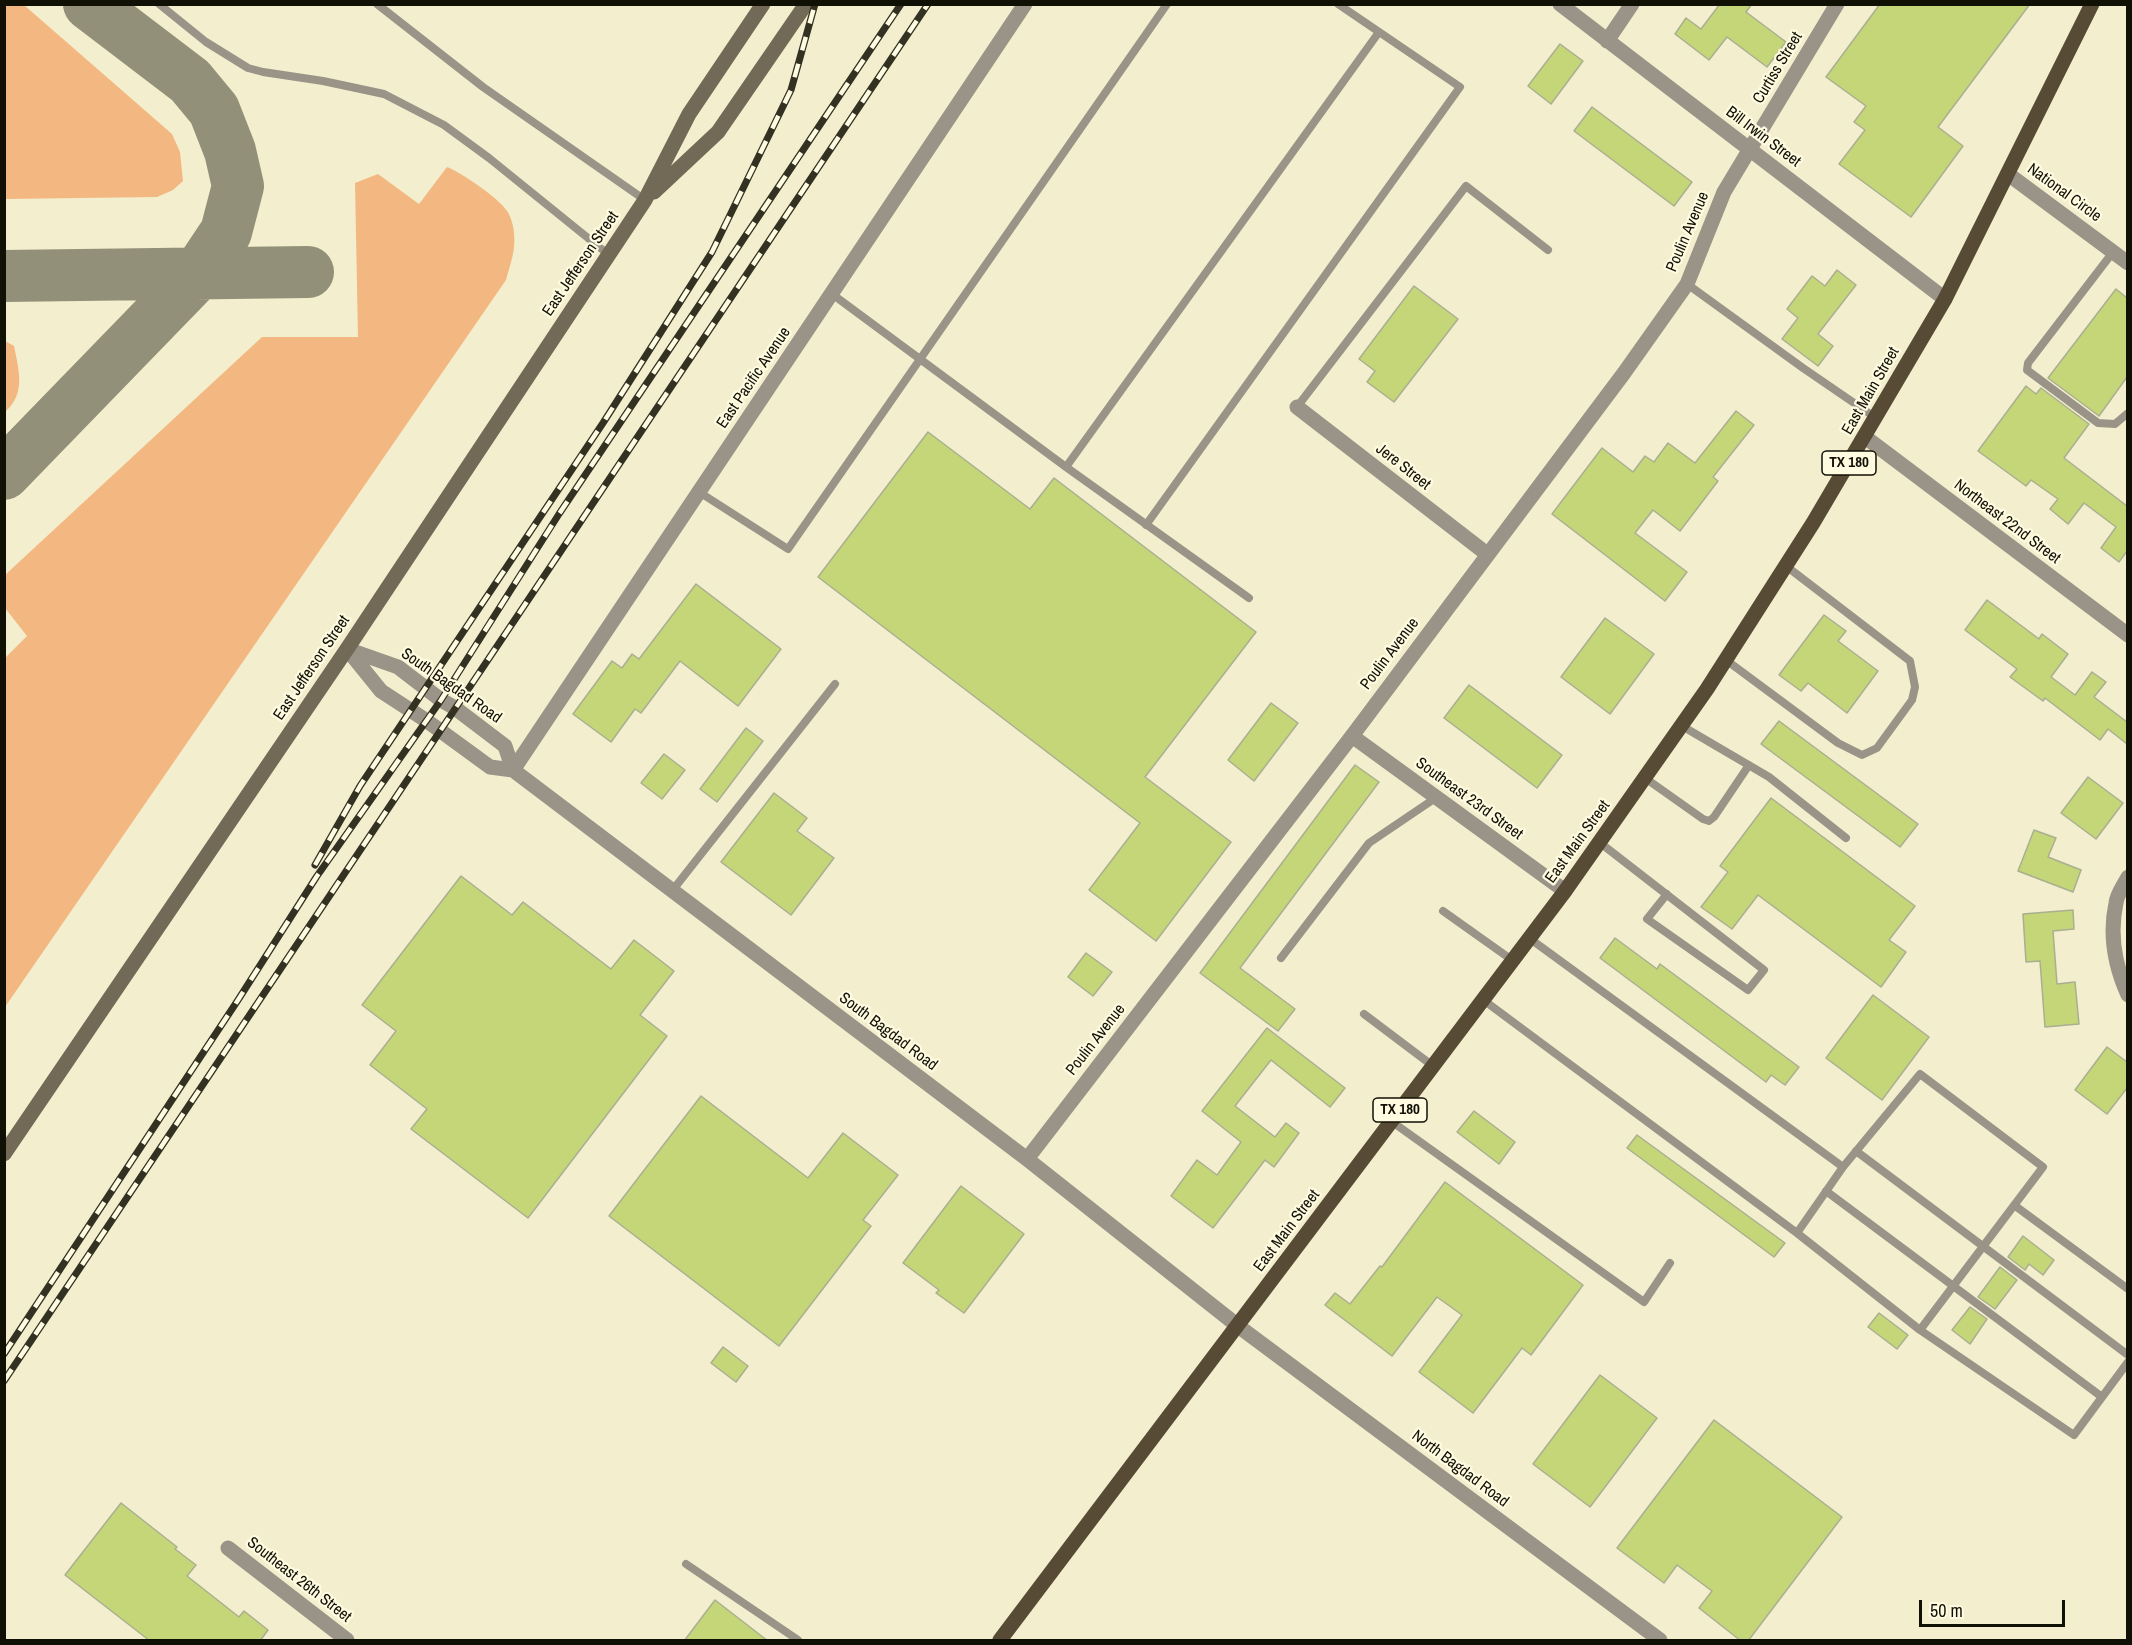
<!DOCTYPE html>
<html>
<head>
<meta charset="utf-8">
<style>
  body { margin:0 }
  #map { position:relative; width:2132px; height:1645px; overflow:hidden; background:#f3eecd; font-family:"Archivo Narrow",sans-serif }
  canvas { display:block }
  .frame { position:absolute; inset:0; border:6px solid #111005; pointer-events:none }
  .scale { position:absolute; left:1919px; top:1600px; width:146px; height:27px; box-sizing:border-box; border:3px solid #111005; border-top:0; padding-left:8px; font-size:18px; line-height:21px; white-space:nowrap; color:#111005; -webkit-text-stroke:4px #fffbe1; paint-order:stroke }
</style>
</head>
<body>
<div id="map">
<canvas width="2132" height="1645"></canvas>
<div class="frame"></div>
<div class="scale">50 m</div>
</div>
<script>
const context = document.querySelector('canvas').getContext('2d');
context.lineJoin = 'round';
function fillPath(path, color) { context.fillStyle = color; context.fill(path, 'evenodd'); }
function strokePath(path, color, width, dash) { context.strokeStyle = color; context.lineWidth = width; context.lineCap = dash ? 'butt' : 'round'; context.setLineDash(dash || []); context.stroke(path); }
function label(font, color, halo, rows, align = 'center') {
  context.font = font + ' "Archivo Narrow",sans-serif'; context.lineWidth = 4.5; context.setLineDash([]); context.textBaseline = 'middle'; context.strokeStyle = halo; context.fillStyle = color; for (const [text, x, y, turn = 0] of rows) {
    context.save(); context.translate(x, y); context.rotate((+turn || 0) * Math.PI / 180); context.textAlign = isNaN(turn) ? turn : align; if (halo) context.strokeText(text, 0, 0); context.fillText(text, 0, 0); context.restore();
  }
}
const green = new Path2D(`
  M4,5H24L172,134L180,152L183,181L173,190L157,197L5,199Z
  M447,167C462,173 499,198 507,211C511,216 514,228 514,234C516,250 510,265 506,280L5,1007V658L27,636L5,608V575L262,337H358L355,183L378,174L419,204Z
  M5,341L14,346C19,371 26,394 5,412Z`);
const taxiway = new Path2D(`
  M4,276L308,272
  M4,474L198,274L226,232L238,186L230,151L214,110L190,81L89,4`);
const building = new Path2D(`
  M1720,4H1752L1746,12L1786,42L1767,67L1727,37L1709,60L1675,34L1686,18L1701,29Z
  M1880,4H2030L1938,127L1963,146L1911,217L1839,164L1865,130L1854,122L1866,106L1826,77Z
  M1560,44L1583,61L1551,104L1528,86Z
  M1592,107L1692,182L1674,206L1574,131Z
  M1837,270L1856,285L1818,334L1833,346L1818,366L1782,339L1798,318L1787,309L1812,276L1825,286Z
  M1414,286L1458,319L1394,402L1367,382L1375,371L1359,359Z
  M2116,289L2127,298V377L2099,416L2048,378Z
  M2026,386L2036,394L2041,388L2089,424L2064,458L2127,506V551L2119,562L2101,548L2116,527L2084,503L2068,524L2050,509L2058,499L2031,480L2026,486L1978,451Z
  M1736,411L1754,425L1713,477L1718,481L1680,531L1653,510L1635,533L1687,572L1665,601L1552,514L1602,448L1633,472L1645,456L1654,462L1668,443L1695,463Z
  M928,432L1030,509L1054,478L1256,632L1145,777L1231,842L1156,941L1089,890L1140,823L818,577Z
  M696,584L781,649L738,706L680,661L641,713L635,709L611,742L573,714L612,661L622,668L632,654L639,659Z
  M1987,600L2039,639L2042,634L2068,654L2051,677L2075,695L2092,672L2106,682L2094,697L2127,722V744L2108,729L2100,740L2045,698L2043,701L2010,677L2017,669L1965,630Z
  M1824,615L1846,631L1838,641L1878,671L1847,713L1808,683L1801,691L1779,675Z
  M1605,618L1654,654L1610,714L1561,677Z
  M1469,685L1562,755L1537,788L1444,718Z
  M1271,703L1298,723L1254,781L1228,760Z
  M1779,721L1918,824L1900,847L1761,744Z
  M746,728L763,741L717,802L700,789Z
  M664,754L685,770L662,799L641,783Z
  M1355,765L1379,782L1240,968L1295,1009L1278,1031L1200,973Z
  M2088,777L2123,803L2096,839L2061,813Z
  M774,793L807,818L797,831L834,858L791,915L721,862Z
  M1771,798L1915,906L1889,940L1906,952L1881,987L1758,895L1732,929L1701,907L1728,872L1720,866Z
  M2034,830L2056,838L2048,857L2081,870L2073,892L2018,871Z
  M461,876L512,915L523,902L611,969L634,940L674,971L640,1015L667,1036L528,1218L411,1129L427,1109L370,1065L396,1031L362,1005Z
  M2073,910L2074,929L2053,931L2057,984L2075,982L2079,1024L2045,1027L2040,961L2026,962L2023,914Z
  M1615,938L1657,969L1660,964L1799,1067L1785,1085L1771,1075L1766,1082L1600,958Z
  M1086,953L1112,972L1093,996L1068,977Z
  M1873,995L1929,1037L1882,1100L1826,1058Z
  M1267,1028L1345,1088L1330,1107L1271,1060L1235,1106L1275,1137L1286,1123L1299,1133L1274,1167L1265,1160L1213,1228L1171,1196L1197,1160L1217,1175L1241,1142L1202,1111Z
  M2107,1047L2127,1062V1088L2107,1114L2075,1090Z
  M701,1096L808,1178L843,1133L898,1175L863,1220L871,1226L779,1346L609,1216Z
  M1474,1111L1515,1142L1499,1164L1457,1132Z
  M1637,1135L1785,1243L1774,1257L1627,1148Z
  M1445,1182L1583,1285L1531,1355L1522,1348L1473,1413L1419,1372L1462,1315L1437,1297L1392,1356L1325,1305L1335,1293L1350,1304L1380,1266L1382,1267Z
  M961,1186L1024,1234L964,1313L936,1293L939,1290L903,1263Z
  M2023,1236L2054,1260L2043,1275L2029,1264L2025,1270L2008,1257Z
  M2000,1267L2017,1280L1995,1309L1978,1297Z
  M1970,1307L1987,1319L1970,1344L1952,1330Z
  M1879,1313L1908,1335L1897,1349L1868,1327Z
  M723,1347L748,1366L736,1382L711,1363Z
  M1600,1375L1657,1418L1590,1507L1533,1464Z
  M1714,1420L1842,1517L1748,1641H1741L1699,1608L1712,1591L1677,1565L1664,1583L1617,1548Z
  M121,1503L177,1547L175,1549L196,1565L187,1576L239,1617L244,1611L268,1630L260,1641H150L65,1575Z
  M715,1600L768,1641H684Z`);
const service = new Path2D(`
  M159,4L206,42L248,68L263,72L323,81L384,94L444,125L489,158L609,255
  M377,4L483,87L645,200
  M2113,252L2028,363L2027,370L2098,423L2115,424L2128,413
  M1687,284L1803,368L1876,418
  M832,294L1066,467L1249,598
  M1297,407L1466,186L1548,250
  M1066,467L1379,32
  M699,492L788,549L1167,4
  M1146,525L1460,87L1338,4
  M1726,660L1838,743L1862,755L1877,748L1912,700L1915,687L1910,661L1786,566
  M1682,726L1769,777L1846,838
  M1645,778L1703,819L1709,821L1714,817L1749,765
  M1599,842L1764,970L1748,990L1647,919L1667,894
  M672,891L835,684
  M1443,911L1512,960
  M1529,938L1843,1167L1920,1074L2043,1167L1920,1330L2074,1435L2128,1362
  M1281,958L1369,843L1437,797
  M1482,999L1797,1233L1920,1330
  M1364,1014L1433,1066
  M1391,1121L1644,1302L1670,1263
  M1856,1151L2128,1355
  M1826,1191L2102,1397
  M2014,1205L2128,1289
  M1797,1233L1843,1167
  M686,1564L798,1640`);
const minor = new Path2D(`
  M1560,4L1945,299
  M1607,41L1632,4
  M2008,174L2128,263
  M1297,407L1487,554
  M1865,437L2128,635
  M347,649L381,691L427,721L490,767L513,770L1027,1159L1238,1326
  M347,649L398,667L441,700L455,708L505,746L513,770
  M1352,736L1565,891
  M513,770L1025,4
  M2128,877C2124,885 2117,894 2116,903C2109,935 2115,966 2128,995
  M1027,1159L1352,736L1624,373L1687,284L1724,192L1837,4
  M228,1548L347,1640`);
const tertiary = new Path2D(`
  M1238,1326L1660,1640`);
const secondary = new Path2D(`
  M654,192L718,132L806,4
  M4,1154L347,649L645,200L689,114L763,4`);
const primary = new Path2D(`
  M1000,1640L1565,891L1707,689L1813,523L1945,299L2092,4`);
const rail = new Path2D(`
  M315,865L360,786L603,423L712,252L791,90L815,4
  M4,1354L238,1000L317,876L441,700L559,514L901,4
  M4,1381L928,4`);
const shields = [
  [1849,463,54],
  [1400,1110,54]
];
const shieldNames = [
  ["TX 180",1849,463],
  ["TX 180",1400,1110]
];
const streetNames = [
  ["Curtiss Street",1778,68,-59],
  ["Bill Irwin Street",1763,137,37],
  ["National Circle",2064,193,36],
  ["Poulin Avenue",1688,232,-67],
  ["East Jefferson Street",581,264,-56],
  ["East Pacific Avenue",754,378,-56],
  ["East Main Street",1871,391,-60],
  ["Jere Street",1403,467,38],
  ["Northeast 22nd Street",2007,522,37],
  ["Poulin Avenue",1390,654,-53],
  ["East Jefferson Street",312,668,-56],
  ["South Bagdad Road",451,686,35],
  ["Southeast 23rd Street",1469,799,36],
  ["East Main Street",1578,842,-54],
  ["South Bagdad Road",888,1032,37],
  ["Poulin Avenue",1096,1040,-52],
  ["East Main Street",1287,1231,-53],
  ["North Bagdad Road",1460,1469,37],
  ["Southeast 26th Street",299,1580,38]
];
fillPath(green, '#f3b881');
strokePath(taxiway, '#929078', 52);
fillPath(building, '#c5d678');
strokePath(building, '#a9af91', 1.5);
strokePath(service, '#9a9387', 8);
strokePath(minor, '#9a9387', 15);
strokePath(tertiary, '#9a9387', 15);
strokePath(secondary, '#736957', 15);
strokePath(primary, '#574b36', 15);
strokePath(rail, '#323122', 7);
strokePath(rail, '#fffbe1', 4.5, [14]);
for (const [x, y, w] of shields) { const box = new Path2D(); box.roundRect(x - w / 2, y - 12, w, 24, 4.5); context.fillStyle = '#fffbe1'; context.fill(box); strokePath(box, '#111005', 1.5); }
label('bold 15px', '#111005', null, shieldNames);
label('16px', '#111005', '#fffbe1', streetNames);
</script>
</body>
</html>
